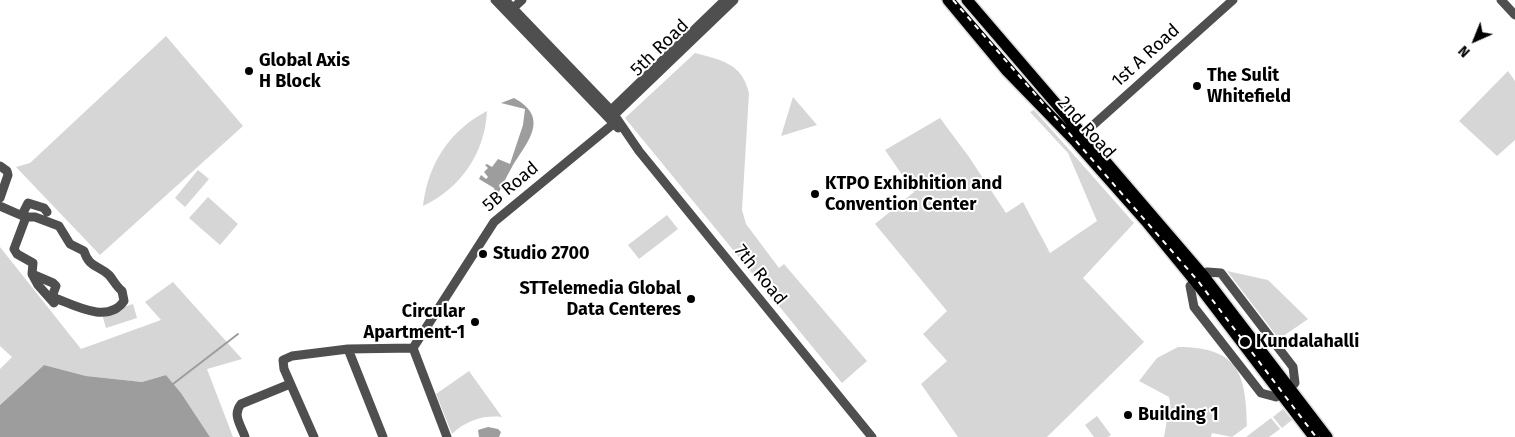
<!DOCTYPE html>
<html>
<head>
<meta charset="utf-8">
<style>
  body { margin:0 }
  #map { position:relative; width:1515px; height:437px; overflow:hidden; background:#fff; font-family:"Fira Sans",sans-serif }
  canvas { display:block }
  .north { position:absolute; left:1450px; top:15px; width:50px; height:50px; -webkit-text-stroke:4px #fff; paint-order:stroke; rotate:224deg; font-size:14px; font-weight:700; line-height:20px; text-align:center; color:#000 }
  .north::after { content:''; display:block; margin:auto; width:18px; height:22px; background:#000; clip-path:polygon(50% 0,100% 100%,50% 72%,0 100%) }
</style>
</head>
<body>
<div id="map">
<canvas width="1515" height="437"></canvas>
<div class="north">N</div>
</div>
<script>
const context = document.querySelector('canvas').getContext('2d');
context.lineJoin = 'round';
function fillPath(path, color) { context.fillStyle = color; context.fill(path, 'evenodd'); }
function strokePath(path, color, width, dash) { context.strokeStyle = color; context.lineWidth = width; context.lineCap = dash ? 'butt' : 'round'; context.setLineDash(dash || []); context.stroke(path); }
function label(font, color, halo, rows, align = 'center') {
  context.font = font + ' "Fira Sans",sans-serif'; context.lineWidth = 4; context.setLineDash([]); context.textBaseline = 'middle'; context.strokeStyle = halo; context.fillStyle = color; for (const [text, x, y, turn = 0] of rows) {
    context.save(); context.translate(x, y); context.rotate((+turn || 0) * Math.PI / 180); context.textAlign = isNaN(turn) ? turn : align; if (halo) context.strokeText(text, 0, 0); context.fillText(text, 0, 0); context.restore();
  }
}
const green = new Path2D(`
  M166,36L243,126L100,255L16,167L30,163Z
  M695,53C721,60 742,63 749,93L742,210L746,224L779,268L784,264L867,361L842,383L625,118Z
  M1508,71L1515,81V140L1497,156L1459,121Z
  M793,97L817,125L781,136Z
  M1034,110L1134,223L1083,278L1144,342L1047,437H958L921,384L947,361L923,334L947,311L875,224L914,192L885,150L940,118L969,157L1006,213L1023,202L1050,253L1097,221L1068,153L1030,112Z
  M487,111C485,153 461,188 423,206C428,164 449,131 487,111Z
  M198,170L209,179L185,207L175,198Z
  M208,197L238,224L220,245L189,218Z
  M667,215L678,229L639,259L628,245Z
  M0,247L81,349L161,320L145,302L173,282L242,359L207,369L233,437H210L181,393L166,375L142,382L86,376L44,365L0,405V369L12,357L0,346Z
  M1227,271L1268,280L1308,319L1279,339Z
  M133,304L137,318L106,328L102,314Z
  M1178,347C1238,347 1246,373 1247,426L1232,437L1212,433L1211,437H1164L1170,402L1169,397L1139,381L1157,358Z
  M469,371L502,417C482,415 466,421 452,434L436,394Z
  M1283,409L1292,420L1282,428L1273,417Z
  M1097,416L1111,435L1108,437H1094L1085,425Z
  M1271,418L1280,429L1269,437H1246Z`);
const water = new Path2D(`
  M514,98C551,118 527,142 512,167C505,179 499,193 492,205L485,208L482,206L496,195L494,188L479,179L481,175L486,179L488,177L484,172L488,168L485,165L487,164L492,167L498,159L510,164L523,125L525,109L501,103Z
  M44,365L86,376L142,382L166,375L181,393L210,437H0V405Z
  M488,427L498,429L501,432L499,437H479L478,430Z`);
const stream = new Path2D(`
  M173,384L238,334`);
const minor = new Path2D(`
  M495,0L618,128
  M505,0L611,110L639,151L872,437
  M1501,0L1515,15
  M510,11L522,0
  M608,113L725,0
  M611,118L734,0
  M1081,136L1233,0
  M0,166L7,171L8,175L0,198
  M0,206L25,217
  M22,215L28,203L44,208L47,212
  M26,217H35L59,226L70,244L84,251C89,268 99,265 109,275C114,281 116,286 122,291L124,301C108,324 76,306 55,298L53,294L56,286L53,283L32,274L33,263L17,254L14,249Z
  M32,274L38,285L54,303
  M1203,275L1207,272L1221,273L1293,367L1295,383L1289,388
  M1195,281L1190,286L1194,307L1261,393L1276,397L1281,393
  M413,348L494,222L618,120
  M413,348L447,437
  M348,349L383,437
  M245,437C241,425 232,415 241,404L290,384
  M314,437L284,369L283,360L292,356L348,349L413,348`);
const major = new Path2D(`
  M948,0L1007,71L1076,142L1145,220L1195,281L1314,437
  M967,0L1203,275L1327,437`);
const rail = new Path2D(`
  M953,0L1198,281L1316,437`);
const markers = [
  [249,71,5,"#000"],
  [1197,86,5,"#000"],
  [815,194,5,"#000"],
  [483,254,5,"#000"],
  [691,299,5,"#000"],
  [475,322,5,"#000"],
  [1245,342,6,"#000"],
  [1128,415,5,"#000"]
];
const streetNames = [
  ["5th Road",660,48,-44],
  ["1st A Road",1146,56,-42],
  ["2nd Road",1086,128,48],
  ["5B Road",511,187,-40],
  ["7th Road",760,275,51]
];
const poiNames = [
  ["Global Axis",259,61],
  ["H Block",259,82],
  ["The Sulit",1207,76],
  ["Whitefield",1207,97],
  ["KTPO Exhibhition and",825,184],
  ["Convention Center",825,205],
  ["Studio 2700",493,254],
  ["STTelemedia Global",681,289,"right"],
  ["Data Centeres",681,310,"right"],
  ["Circular",465,312,"right"],
  ["Apartment-1",465,333,"right"],
  ["Kundalahalli",1256,342],
  ["Building 1",1138,415]
];
fillPath(green, '#d6d6d6');
fillPath(water, '#9d9d9d');
strokePath(stream, '#9d9d9d', 2);
strokePath(major, '#dbdbdb', 14);
strokePath(minor, '#4f4f4f', 9);
strokePath(major, '#000', 11);
strokePath(rail, '#000', 4);
strokePath(rail, '#fff', 2, [5.5]);
for (const [x, y, r, color] of markers) { const dot = new Path2D(); dot.arc(x, y, r, 0, 2 * Math.PI); context.fillStyle = color; context.fill(dot); strokePath(dot, '#fff', 2); }
label('18px', '#000', '#fff', streetNames);
label('bold 18px', '#000', '#fff', poiNames, 'left');
</script>
</body>
</html>
